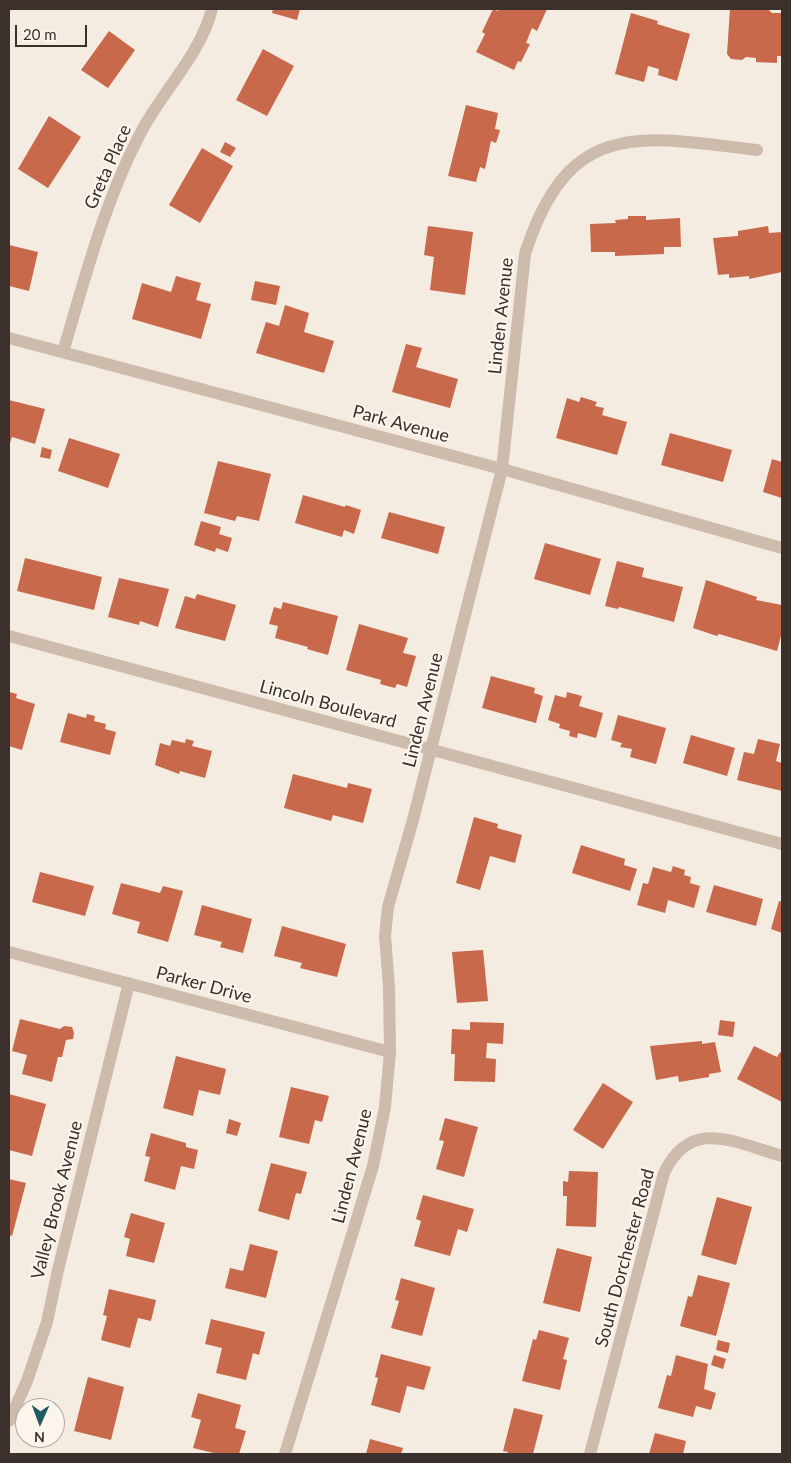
<!DOCTYPE html>
<html>
<head>
<meta charset="utf-8">
<style>
  body { margin:0 }
  #map { position:relative; width:791px; height:1463px; overflow:hidden; background:#f4ebe1; font-family:Lato,sans-serif }
  canvas { display:block }
  .frame { position:absolute; inset:0; border:10px solid #3b302b; pointer-events:none }
  .north { position:absolute; left:15px; top:1398px; width:50px; height:50px; box-sizing:border-box; background:#fbf5ee; border:1px solid #aea6a0; border-radius:50%; rotate:182deg; font-size:14px; font-weight:700; line-height:20px; text-align:center; color:#3b302b }
  .north::after { content:''; display:block; margin:auto; width:18px; height:22px; background:#1f5a5e; clip-path:polygon(50% 0,100% 100%,50% 72%,0 100%) }
  .scale { position:absolute; left:15px; top:25px; width:72px; height:22px; box-sizing:border-box; border:2px solid #3b302b; border-top:0; padding-left:6px; font-size:15px; line-height:18px; white-space:nowrap; color:#3b302b; -webkit-text-stroke:4px #fbf5ee; paint-order:stroke }
</style>
</head>
<body>
<div id="map">
<canvas width="791" height="1463"></canvas>
<div class="frame"></div>
<div class="north">N</div>
<div class="scale">20 m</div>
</div>
<script>
const context = document.querySelector('canvas').getContext('2d');
context.lineJoin = 'round';
function fillPath(path, color) { context.fillStyle = color; context.fill(path, 'evenodd'); }
function strokePath(path, color, width, dash) { context.strokeStyle = color; context.lineWidth = width; context.lineCap = dash ? 'butt' : 'round'; context.setLineDash(dash || []); context.stroke(path); }
function label(font, color, halo, rows, align = 'center') {
  context.font = font + ' Lato,sans-serif'; context.lineWidth = 4.5; context.setLineDash([]); context.textBaseline = 'middle'; context.strokeStyle = halo; context.fillStyle = color; for (const [text, x, y, turn = 0] of rows) {
    context.save(); context.translate(x, y); context.rotate((+turn || 0) * Math.PI / 180); context.textAlign = isNaN(turn) ? turn : align; if (halo) context.strokeText(text, 0, 0); context.fillText(text, 0, 0); context.restore();
  }
}
const building = new Path2D(`
  M273,9H300L297,20L272,13Z
  M493,9L498,11L499,9H547L537,31L532,28L526,43L530,44L521,62L518,61L514,70L476,52L485,34L482,32Z
  M730,9H768L772,13H782V56H777V63L756,62V58L746,57L742,60L731,59L727,54Z
  M631,13L658,21L657,24L690,34L677,81L658,75L659,69L648,66L644,82L615,74Z
  M109,31L135,50L108,88L81,70Z
  M263,49L294,66L267,116L236,100Z
  M466,105L498,113L495,129L500,130L496,143L491,141L485,169L480,167L476,182L448,176Z
  M49,116L81,137L48,188L18,169Z
  M225,142L236,148L230,157L220,152Z
  M202,148L233,166L200,223L169,205Z
  M628,216H646V220L680,218L681,247H664V254L615,256V252H591L590,224L616,223L615,220L628,219Z
  M428,226L473,232L465,295L430,290L434,257L424,255Z
  M768,226L769,233L782,232V272L749,279V276L729,278V274L718,275L713,238L738,236V231Z
  M9,245L38,252L29,291L9,286Z
  M176,276L201,283L196,300L211,304L201,339L132,319L142,283L171,292Z
  M255,281L280,286L276,305L251,300Z
  M285,305L309,313L304,332L334,341L324,373L256,353L266,322L279,326Z
  M406,344L422,348L416,367L458,379L450,408L392,392Z
  M581,397L597,402L595,406L604,408L602,415L627,422L617,455L556,438L567,398L579,402Z
  M9,400L45,409L35,444L12,437L9,446Z
  M670,433L732,450L723,482L661,465Z
  M69,438L120,454L108,488L58,471Z
  M42,447L52,450L50,459L40,457Z
  M772,459L782,462V498L763,492Z
  M218,461L271,474L259,521L237,516L235,521L204,513Z
  M303,495L345,507L346,505L361,510L354,534L344,530L342,537L295,523Z
  M389,512L445,527L438,554L381,538Z
  M201,521L221,527L219,534L232,538L228,552L216,548L215,552L194,545Z
  M545,543L601,559L590,595L534,579Z
  M25,558L102,577L94,610L17,591Z
  M617,561L644,568L642,577L683,587L674,622L619,607L618,609L605,606Z
  M119,578L169,589L158,627L140,621L139,625L108,617Z
  M706,580L757,597L756,600L782,605V632L777,651L719,634L717,636L693,628Z
  M197,594L236,605L225,641L175,628L185,596L195,599Z
  M283,602L338,616L328,655L307,649L308,647L275,638L278,626L269,624L274,607L281,609Z
  M359,624L408,638L403,653L416,656L407,687L397,684L395,688L380,684L381,680L346,670Z
  M491,676L535,688L534,693L543,696L536,723L482,708Z
  M9,692L17,694L16,698L35,704L22,750L9,746Z
  M567,692L582,696L579,706L603,713L596,738L578,733L577,738L569,736L570,731L559,728L560,724L548,720L555,695L566,698Z
  M68,713L86,718L87,714L95,716L94,721L106,724L105,729L116,732L110,755L60,742Z
  M618,715L666,728L656,764L630,757L632,749L620,747L622,743L611,740Z
  M691,735L735,748L727,776L683,763Z
  M186,739L194,741L192,746L212,751L205,778L180,771L179,774L155,765L160,743L170,746L172,740L185,743Z
  M758,739L780,744L776,761L782,763V791L737,780L744,752L754,754Z
  M293,774L347,788L348,783L372,789L363,823L333,815L331,821L284,808Z
  M474,817L498,824L497,828L522,835L515,863L490,856L480,890L456,883Z
  M581,845L625,859L624,865L637,869L630,891L572,873Z
  M673,866L685,870L684,875L691,877L690,883L700,886L694,908L668,900L665,913L637,905L643,883L648,884L653,867L671,872Z
  M40,872L94,886L85,916L32,902Z
  M121,883L160,893L163,886L183,891L168,942L137,933L140,922L112,914Z
  M714,885L763,899L756,926L706,912Z
  M779,901L782,902V933L771,929Z
  M202,905L252,919L243,953L220,947L222,942L194,935Z
  M282,926L346,944L337,977L300,968L302,963L274,956Z
  M483,950L488,1001L457,1003L452,952Z
  M20,1019L60,1029L64,1026L72,1027L74,1033L73,1039L66,1040L62,1057H58L52,1082L22,1074L27,1055L12,1051Z
  M720,1020L735,1022L733,1037L718,1035Z
  M470,1022L504,1023L503,1044L487,1043L486,1058L496,1059L495,1082L454,1081L455,1054H451L452,1029L470,1030Z
  M702,1041V1044L715,1042L721,1072L709,1074V1077L679,1082L678,1076L656,1080L650,1046Z
  M754,1046L777,1057L780,1052L782,1053V1102L737,1079Z
  M176,1056L226,1069L220,1095L199,1090L193,1116L163,1108Z
  M603,1083L633,1102L603,1149L573,1130Z
  M291,1087L329,1096L322,1122L315,1120L309,1144L279,1137Z
  M9,1094L46,1104L32,1156L9,1150Z
  M445,1118L478,1127L464,1177L436,1169L444,1141L439,1140Z
  M229,1119L241,1123L237,1136L226,1133Z
  M151,1133L186,1143V1147L198,1150L194,1169L181,1166L175,1190L144,1181L150,1157L145,1156Z
  M271,1163L307,1172L301,1194L296,1193L289,1220L258,1211Z
  M569,1171L598,1172L596,1227L566,1226L567,1196H563V1181L568,1182Z
  M9,1179L26,1183L12,1236L9,1235Z
  M423,1195L474,1209L467,1232L458,1229L450,1256L414,1246L421,1221L416,1219Z
  M717,1197L752,1207L736,1265L701,1255Z
  M131,1213L165,1223L154,1263L126,1256L130,1239L124,1237Z
  M250,1244L278,1251L266,1298L225,1288L230,1268L243,1271Z
  M557,1248L592,1257L580,1312L543,1303Z
  M698,1275L730,1283L716,1336L680,1326L688,1296L692,1297Z
  M401,1278L435,1288L422,1336L391,1328L399,1301L395,1300Z
  M109,1289L156,1300L151,1321L138,1318L130,1348L101,1340L107,1316L103,1315Z
  M211,1319L265,1332L259,1355L253,1353L246,1380L216,1373L222,1348L205,1344Z
  M539,1330L569,1338L563,1359L567,1360L560,1390L522,1381L533,1339L536,1340Z
  M718,1340L730,1343L728,1353L716,1350Z
  M381,1354L431,1367L424,1390L407,1386L400,1413L371,1405L378,1378L375,1377Z
  M676,1355L708,1364L704,1389L716,1393L711,1410L696,1406L693,1417L658,1408L667,1375L671,1376Z
  M714,1355L726,1359L723,1369L711,1365Z
  M88,1377L124,1387L111,1440L74,1431Z
  M198,1393L241,1405L235,1428L246,1431L239,1454H218L193,1448L201,1420L191,1417Z
  M514,1408L543,1415L533,1454H507L508,1452L503,1451Z
  M655,1433L686,1441L683,1454H649Z
  M370,1439L403,1448L401,1454H366Z`);
const street = new Path2D(`
  M9,338L502,469L782,548
  M63,352C85,278 104,203 140,134C162,91 200,56 212,9
  M9,636L782,844
  M9,952L390,1052
  M9,1421L27,1381L47,1322L58,1270L129,983
  M285,1454L373,1166L385,1107L390,1052L389,987L385,936L388,907L413,820L502,469L525,254C568,119 638,135 757,150
  M590,1454L664,1173C691,1116 735,1143 782,1156`);
const streetNames = [
  ["Greta Place",108,167,-66],
  ["Linden Avenue",501,316,-84],
  ["Park Avenue",401,424,15],
  ["Lincoln Boulevard",328,704,15],
  ["Linden Avenue",423,710,-76],
  ["Parker Drive",204,985,15],
  ["Linden Avenue",352,1166,-76],
  ["Valley Brook Avenue",57,1200,-76],
  ["South Dorchester Road",625,1258,-75]
];
fillPath(building, '#c8694b');
strokePath(street, '#cdbbac', 12);
label('18px', '#3b302b', '#fbf5ee', streetNames);
</script>
</body>
</html>
